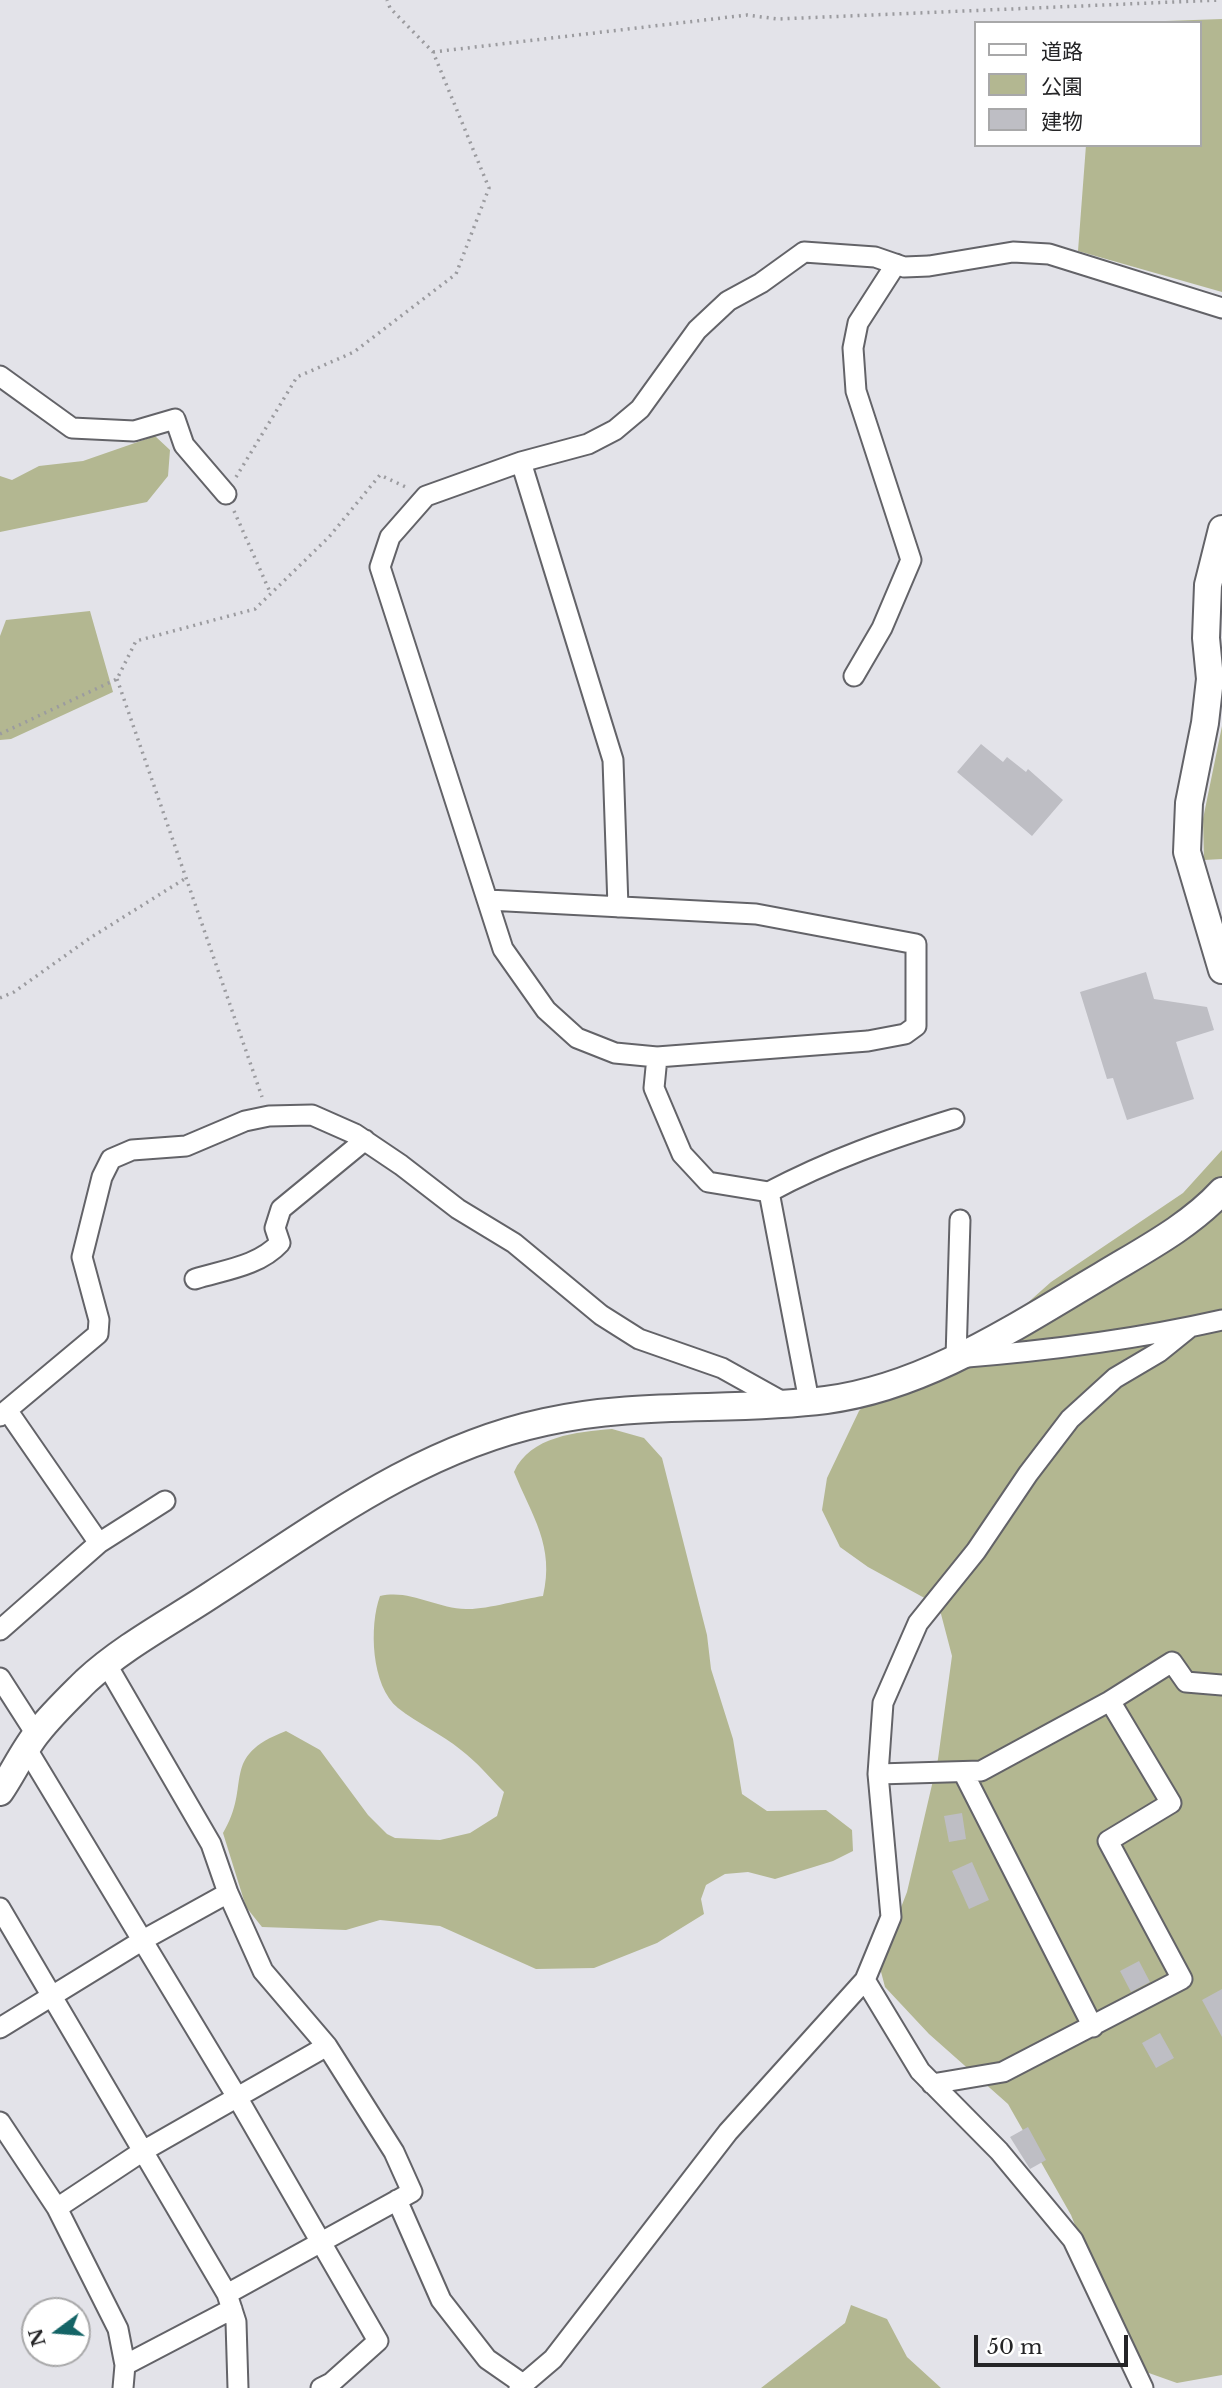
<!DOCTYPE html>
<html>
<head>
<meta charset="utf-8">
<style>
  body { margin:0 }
  #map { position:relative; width:1222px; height:2388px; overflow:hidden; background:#e3e3e9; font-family:"Libre Baskerville","Noto Sans JP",serif }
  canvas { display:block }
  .legend { position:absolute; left:974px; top:21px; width:228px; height:126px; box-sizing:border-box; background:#fff; border:2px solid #a8a8a9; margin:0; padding:9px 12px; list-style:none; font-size:21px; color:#252527 }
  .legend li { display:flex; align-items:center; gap:14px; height:35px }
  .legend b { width:35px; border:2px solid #a8a8a9 }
  .north { position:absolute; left:21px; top:2297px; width:70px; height:70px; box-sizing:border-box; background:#fff; border:2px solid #a8a8a9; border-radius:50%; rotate:254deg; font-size:19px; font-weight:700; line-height:28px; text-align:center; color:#252527 }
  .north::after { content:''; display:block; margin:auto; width:24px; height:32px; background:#146466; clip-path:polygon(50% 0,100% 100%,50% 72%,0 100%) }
  .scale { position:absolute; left:974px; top:2335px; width:154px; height:32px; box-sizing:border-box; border:4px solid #252527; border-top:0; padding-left:9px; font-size:21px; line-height:24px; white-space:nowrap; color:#252527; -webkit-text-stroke:5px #fff; paint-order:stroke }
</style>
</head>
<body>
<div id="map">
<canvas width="1222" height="2388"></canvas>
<ul class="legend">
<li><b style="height:9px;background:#fff"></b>道路</li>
<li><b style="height:19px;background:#b3b791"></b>公園</li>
<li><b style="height:19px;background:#bebec4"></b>建物</li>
</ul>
<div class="north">N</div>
<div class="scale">50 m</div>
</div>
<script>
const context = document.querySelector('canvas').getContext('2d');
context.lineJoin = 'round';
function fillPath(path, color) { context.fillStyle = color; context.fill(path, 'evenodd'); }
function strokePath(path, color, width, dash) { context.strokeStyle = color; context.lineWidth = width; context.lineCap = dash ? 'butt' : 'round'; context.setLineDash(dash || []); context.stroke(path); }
const green = new Path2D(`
  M1222,19V292L1078,251L1086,145H1199V23H1109Z
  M155,436L170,450L168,476L147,502L0,532V476L12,480L39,466L83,461Z
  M90,611L113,692L11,739L0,740V636L6,620Z
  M1222,726V859L1204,860L1203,819Z
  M1222,1150V2375L1177,2383L1146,2372L1121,2340L1071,2215L1008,2104L929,2034L885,1987L879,1964L907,1892L938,1759L952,1656L941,1614L930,1601L868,1567L840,1547L822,1510L827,1478L859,1411L893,1372L987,1339L1051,1282L1183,1193Z
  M612,1429L644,1438L662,1458L707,1635L711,1669L733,1739L742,1794L767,1811L826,1810L852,1830L853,1851L833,1861L775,1879L748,1872L725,1874L706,1885L701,1899L704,1914L657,1943L594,1968L536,1969L440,1926L380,1920L346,1930L262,1927L246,1907L223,1833C253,1784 218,1757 286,1731L320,1750L368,1815L387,1834L395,1838L440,1840L470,1833L497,1816L504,1792C490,1778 477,1762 461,1750C442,1734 418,1724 398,1708C371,1686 369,1626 380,1596C410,1589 435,1608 466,1609C485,1610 522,1599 543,1596C555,1546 532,1516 514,1472C530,1436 577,1432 612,1429Z
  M851,2305L887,2319L907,2357L941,2388H761L845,2323Z`);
const building = new Path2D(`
  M981,744L1003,762L1007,757L1026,772L1028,769L1063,800L1032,836L957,772Z
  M1146,972L1154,999L1207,1007L1214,1030L1176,1042L1194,1099L1127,1120L1113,1078L1107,1079L1080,992Z
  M962,1813L966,1839L949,1842L944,1816Z
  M972,1862L989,1900L969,1909L952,1871Z
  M1139,1961L1150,1982L1131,1992L1120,1971Z
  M1222,1989V2037L1202,2000Z
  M1160,2033L1174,2058L1156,2068L1142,2043Z
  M1028,2127L1046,2160L1030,2169L1010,2137Z`);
const path = new Path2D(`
  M433,52L747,15L778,19L1220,0
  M236,477L297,377L354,352L456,274L489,188L433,52L390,8L387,0
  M234,511L270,592
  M117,679L262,1097
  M0,734L117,679L136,641L255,609L329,537L380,475L408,488
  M0,998L14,992L90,938L186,878`);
const street = new Path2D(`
  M0,376L72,428L134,431L175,419L184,445L226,494
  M521,462L613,760L618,907
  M854,676L882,628L911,560L856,391L853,348L858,323L896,264
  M488,900L756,914L916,944V1026L905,1034L868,1041L657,1057L615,1053L577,1038L546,1010L503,949L380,567L390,537L426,496L521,462L588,444L615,430L640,409L697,330L728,301L761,283L804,252L875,257L904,267L929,266L1013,252L1049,254L1222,308
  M657,1057L654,1088L682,1154L708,1182L769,1192
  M960,1220L956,1358C1046,1351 1134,1340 1222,1320
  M195,1279C224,1270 259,1266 280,1243L275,1228L281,1209L365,1140
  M809,1401L769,1192C829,1160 889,1139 954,1119
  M0,1416L98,1334L99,1320L82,1257L102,1177L111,1159L132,1150L186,1146L245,1121L269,1116L312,1115L355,1134L401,1165L458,1209L514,1243L601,1315L639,1339L722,1368L783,1402
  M99,1543L165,1501
  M0,1630L99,1543L7,1410
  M107,1665L211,1844L228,1893L263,1971L327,2046L394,2152L412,2192L227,2294
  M0,1678L36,1734
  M1110,1701L1172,1662L1186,1682L1222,1685
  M28,1751L237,2097L378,2341L331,2383L321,2388
  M963,1772L1093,2027
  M878,1774L981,1771L1110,1701L1171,1803L1108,1841L1182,1979L1003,2072L932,2084
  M0,1908L227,2294L236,2322L238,2388
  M865,1980L920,2071L999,2151L1073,2240L1143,2388
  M0,2028L143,1940L228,1893
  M0,2122L57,2208L118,2329L125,2365L123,2388
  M397,2200L441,2300L487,2359L523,2384
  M57,2208L143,2151L327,2046
  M125,2365L232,2309
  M519,2388L553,2359L728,2132L865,1980L891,1917L878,1774L883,1703L918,1623L976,1551L1028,1474L1070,1419L1115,1378L1159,1352L1190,1327`);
const secondary = new Path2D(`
  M1222,529L1208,585L1206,638L1210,679L1205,723L1189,803L1187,852L1222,970
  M0,1792C13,1773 24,1749 38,1732C52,1714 70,1697 86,1681C124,1646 172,1621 214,1593C320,1525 419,1449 545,1422C637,1401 732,1412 826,1400C926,1387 1016,1326 1101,1276C1142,1251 1189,1227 1222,1191`);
fillPath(green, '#b3b791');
fillPath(building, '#bebec4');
strokePath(street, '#636368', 23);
strokePath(secondary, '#636368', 30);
strokePath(path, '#9b9b9f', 3.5, [2, 5]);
strokePath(street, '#fff', 19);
strokePath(secondary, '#fff', 26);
</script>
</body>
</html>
